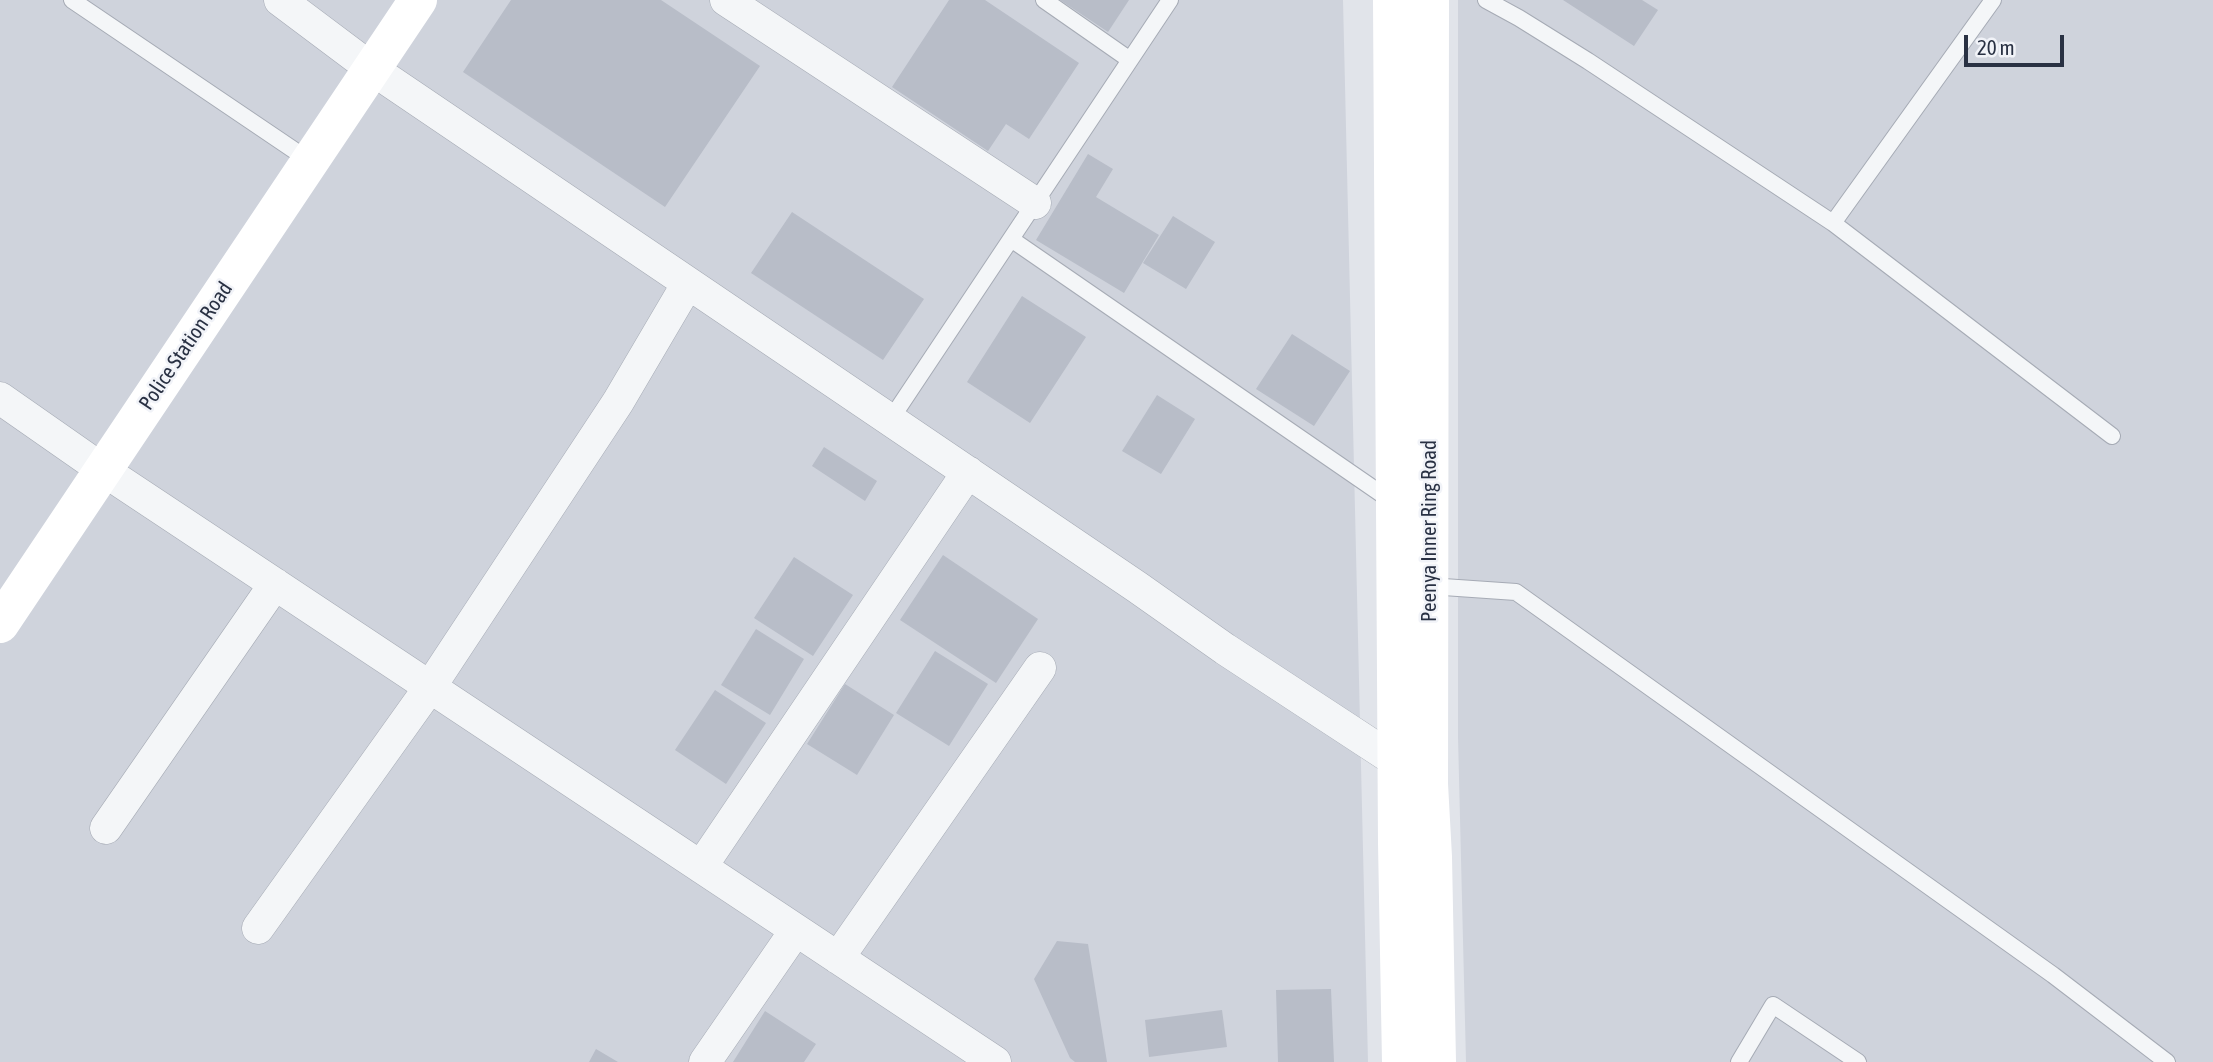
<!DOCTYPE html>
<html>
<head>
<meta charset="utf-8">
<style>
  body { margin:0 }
  #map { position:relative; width:2213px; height:1062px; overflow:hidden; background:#e1e4ea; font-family:"Asap Condensed",sans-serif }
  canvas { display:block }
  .scale { position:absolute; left:1964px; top:35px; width:100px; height:32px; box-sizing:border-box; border:4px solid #293143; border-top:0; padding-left:9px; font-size:21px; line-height:24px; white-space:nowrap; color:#293143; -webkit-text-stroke:5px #f1f3f8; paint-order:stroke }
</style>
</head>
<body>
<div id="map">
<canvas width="2213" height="1062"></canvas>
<div class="scale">20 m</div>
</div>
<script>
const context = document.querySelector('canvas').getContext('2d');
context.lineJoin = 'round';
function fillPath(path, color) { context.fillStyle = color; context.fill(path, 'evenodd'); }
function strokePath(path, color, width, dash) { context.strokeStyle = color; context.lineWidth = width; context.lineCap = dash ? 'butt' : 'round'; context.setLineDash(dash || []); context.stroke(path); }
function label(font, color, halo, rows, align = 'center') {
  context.font = font + ' "Asap Condensed",sans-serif'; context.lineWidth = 5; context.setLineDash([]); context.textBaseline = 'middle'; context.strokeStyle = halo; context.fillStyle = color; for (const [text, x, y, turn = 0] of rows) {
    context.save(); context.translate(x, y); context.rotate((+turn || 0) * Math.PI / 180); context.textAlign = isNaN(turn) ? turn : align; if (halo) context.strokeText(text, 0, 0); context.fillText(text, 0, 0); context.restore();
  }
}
const built = new Path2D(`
  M0,0H1343L1368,1062H0Z
  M1458,0H2213V1062H1466L1458,737Z`);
const building = new Path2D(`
  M511,0H661L760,66L665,207L463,72Z
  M949,0H985L1079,63L1029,139L1006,124L988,151L892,87Z
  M1060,0H1129L1108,32Z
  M1563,0H1642L1658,10L1634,46Z
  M1088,154L1113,169L1096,197L1159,235L1124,293L1036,240Z
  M792,212L924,299L883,360L751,273Z
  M1173,216L1215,242L1186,289L1143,263Z
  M1022,296L1086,337L1030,423L967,382Z
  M1292,334L1350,371L1314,426L1256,389Z
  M1157,395L1195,419L1161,474L1122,451Z
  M824,447L877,481L865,501L812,466Z
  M943,555L1038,619L996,683L900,620Z
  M794,557L853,595L813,656L754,618Z
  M756,629L804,659L770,715L721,685Z
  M935,651L988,684L949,746L896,713Z
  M845,684L894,715L857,775L807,744Z
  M715,690L766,723L726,784L675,750Z
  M1057,941L1088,944L1107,1062H1075L1070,1058L1034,979Z
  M1331,989L1334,1062H1278L1276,990Z
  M1222,1010L1227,1047L1149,1057L1145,1020Z
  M765,1011L816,1044L804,1062H733Z
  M596,1049L618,1062H589Z`);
const lane = new Path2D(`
  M72,0L310,161
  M1044,0L1130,60
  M1486,0L1519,18L1588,61L1833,223L2112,436
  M1833,223L1993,0
  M1011,239L1393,502
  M891,419L1170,0
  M1429,586L1516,592L2053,975L2167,1062
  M1739,1062L1773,1005L1858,1062`);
const street = new Path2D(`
  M280,0L372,69L1137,587L1225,649L1396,761
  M726,0L1035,203
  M0,398L103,470L995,1062
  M106,828L275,584
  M701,867L968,472
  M258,928L430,687L618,402L688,283
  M838,958L1040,668
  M705,1062L796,930`);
const secondary = new Path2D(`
  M1392,0L1397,843L1401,1062
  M1430,0L1429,784L1433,857L1437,1062
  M0,624L418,0`);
const streetNames = [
  ["Police Station Road",186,346,-56],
  ["Peenya Inner Ring Road",1429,531,-90]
];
fillPath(built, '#cfd3dc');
fillPath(building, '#b8bdc8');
strokePath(lane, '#a6abb5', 18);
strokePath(street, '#a6abb5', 33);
strokePath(lane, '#f4f6f8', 16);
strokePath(street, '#f4f6f8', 32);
strokePath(secondary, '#fff', 38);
label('21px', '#293143', '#f1f3f8', streetNames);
</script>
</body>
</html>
